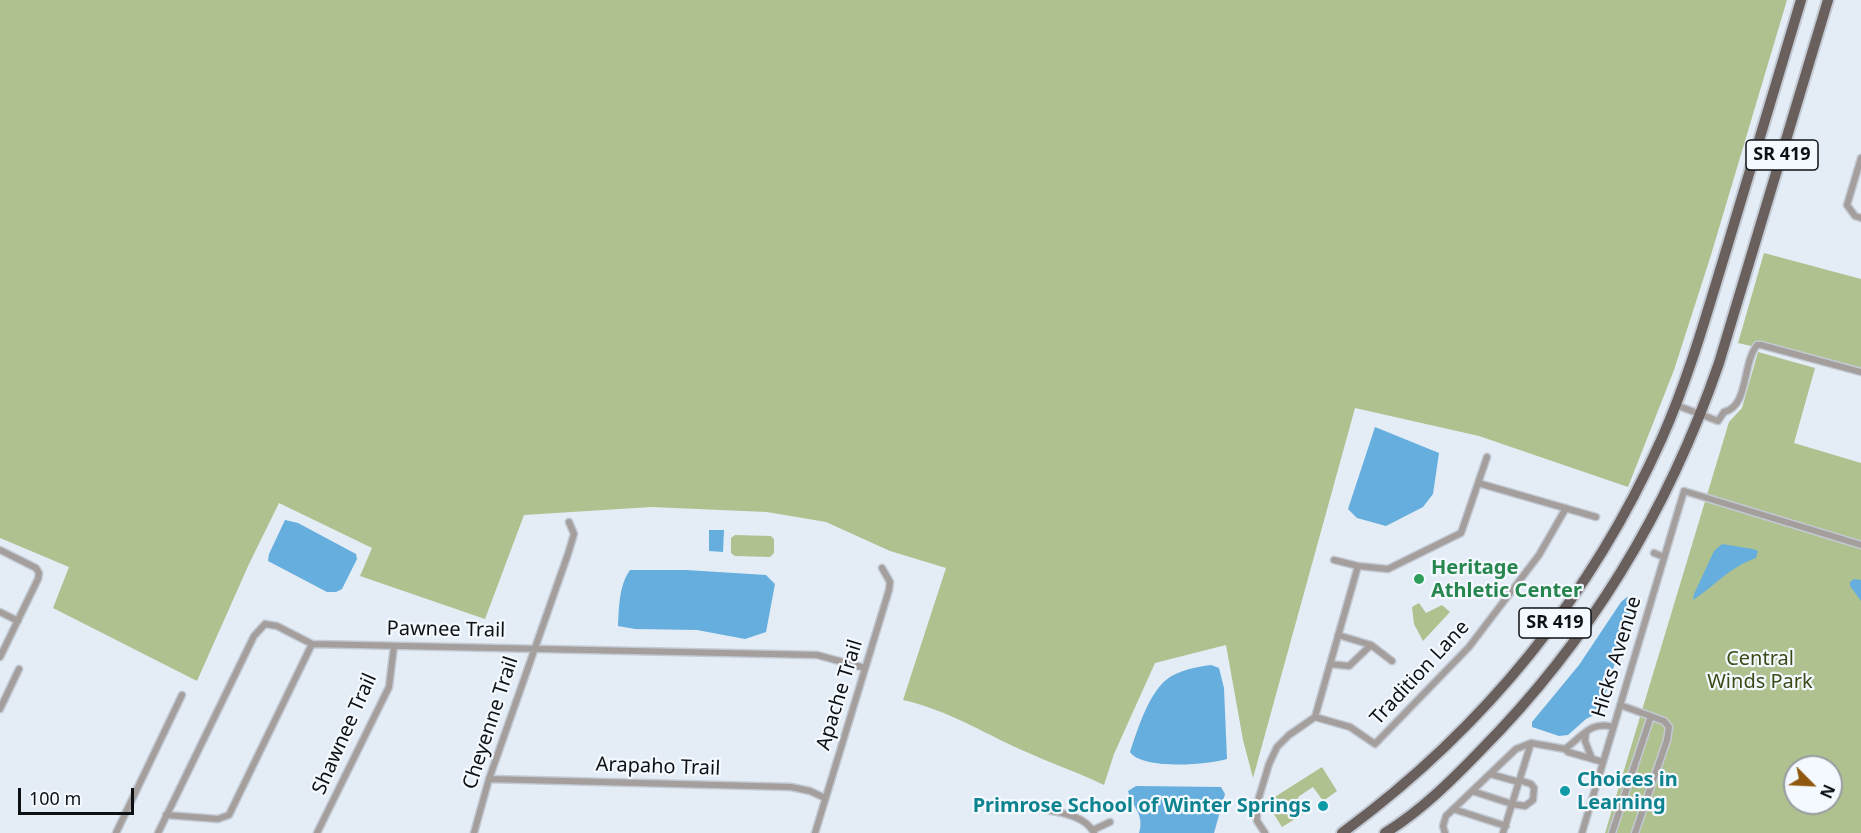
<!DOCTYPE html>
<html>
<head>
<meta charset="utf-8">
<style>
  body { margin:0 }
  #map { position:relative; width:1861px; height:833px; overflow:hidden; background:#e4ecf6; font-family:"Noto Sans",sans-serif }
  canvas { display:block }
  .north { position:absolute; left:1783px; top:755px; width:60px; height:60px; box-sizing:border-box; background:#f4f9ff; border:2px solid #989ca1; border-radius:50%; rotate:114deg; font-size:16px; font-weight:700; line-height:24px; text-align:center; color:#0e1114 }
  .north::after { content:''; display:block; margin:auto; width:21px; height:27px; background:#8f580e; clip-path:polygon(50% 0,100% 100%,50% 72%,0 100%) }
  .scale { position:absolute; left:18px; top:788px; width:116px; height:27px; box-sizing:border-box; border:3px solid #0e1114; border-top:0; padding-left:8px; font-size:18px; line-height:21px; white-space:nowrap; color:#0e1114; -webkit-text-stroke:4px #f4f9ff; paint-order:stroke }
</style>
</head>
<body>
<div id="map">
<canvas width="1861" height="833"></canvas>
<div class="north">N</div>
<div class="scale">100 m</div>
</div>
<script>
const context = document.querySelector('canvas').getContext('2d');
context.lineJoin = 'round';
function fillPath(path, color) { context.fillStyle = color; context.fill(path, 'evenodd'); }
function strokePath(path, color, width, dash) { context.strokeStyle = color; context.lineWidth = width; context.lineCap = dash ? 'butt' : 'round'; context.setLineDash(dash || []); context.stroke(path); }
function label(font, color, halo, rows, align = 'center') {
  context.font = font + ' "Noto Sans",sans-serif'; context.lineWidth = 4.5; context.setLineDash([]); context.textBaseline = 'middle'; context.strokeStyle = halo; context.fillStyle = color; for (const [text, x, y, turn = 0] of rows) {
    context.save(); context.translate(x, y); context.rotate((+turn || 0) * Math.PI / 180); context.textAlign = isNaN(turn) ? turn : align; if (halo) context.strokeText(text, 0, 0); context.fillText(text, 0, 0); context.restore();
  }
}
const green = new Path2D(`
  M0,0H1787L1711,255L1674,370L1628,487L1479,436L1355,408L1253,778L1243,740L1226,645L1155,663L1114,754L1104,785C1080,773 1055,765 1031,754C988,736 949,710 903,700L946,568L890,551L826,522L767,512L651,507L524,515L485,619L360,576L372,548L279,503L249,564L197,681L53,608L69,567L0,538Z
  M1764,253L1861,279V368L1762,341H1756L1751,346L1738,343Z
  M1758,352L1815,368L1794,443L1861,463V833H1605L1729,422L1742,408ZM1795,767H1831V803H1795Z
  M735,535L771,536L774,539V553L770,557L735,556L731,553V538Z
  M1419,603L1426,613L1442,605L1450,612L1423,641L1414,624L1412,607Z
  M1322,767L1337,791L1323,801L1313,787L1298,797L1299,799L1295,801L1303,814L1282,827L1269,806L1270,800Z`);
const water = new Path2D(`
  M1375,427L1439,453L1433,494L1423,507L1386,526L1357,518L1348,509Z
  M285,520L298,523L356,554L357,559L342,589L336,592H327L268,561L269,554Z
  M709,530H724L723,552L709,551Z
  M1722,544L1753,549L1758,551L1756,558C1728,568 1716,585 1693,600L1694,594L1714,551Z
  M630,570H686L766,575L775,584L766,632L745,639L697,630L635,629L618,626C619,608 619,585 630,570Z
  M1854,579L1861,580V601L1850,586V582Z
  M1627,597L1633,599V604L1600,712L1586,719L1568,735L1559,736L1532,727V722L1579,665L1621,602Z
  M1211,665L1219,668L1224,688L1227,759C1208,765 1142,770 1130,752C1137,731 1148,695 1166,680C1178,670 1197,667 1211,665Z
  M1136,786L1221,787L1225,794L1214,833H1139C1145,813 1132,808 1128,791Z`);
const street = new Path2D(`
  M1861,158L1847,205L1855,216L1861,218
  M1676,405L1718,421L1724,412C1749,406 1742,364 1757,345H1761L1861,372
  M1478,483L1596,517
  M0,550L36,568L39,573L38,579L0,657
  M1654,553L1664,557
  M1334,560L1358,566L1388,569L1461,533L1487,457
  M0,612L18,621
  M1338,635L1371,645L1392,661
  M1330,664L1349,666L1371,645
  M1620,705L1664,721L1669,727L1667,740L1635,833
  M0,709L19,669
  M1315,717L1350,727L1375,744L1469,647L1539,555L1566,508
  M1586,732L1585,741L1592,759
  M1565,749C1582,737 1591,720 1613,727
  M1490,774L1519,782
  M489,779L791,787L810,791L825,798
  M1472,791L1512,804L1525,806L1533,800L1534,788L1531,784L1519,780
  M1036,808C1055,812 1085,814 1094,833
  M1453,809L1506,826
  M166,815L218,819L229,815L312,644
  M1093,830L1110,822
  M116,833L182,695
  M158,833L254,636L265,624L277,626L312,644L817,655L865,668
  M317,833L389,687L394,646
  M474,833L489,779L568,554L574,534L569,522
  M815,833L889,590L890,582L882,568
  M1265,833L1257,821V804L1269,764L1277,747L1289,735L1315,717L1358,566
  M1445,833L1443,826L1446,816L1516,749L1531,743L1565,749L1568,752L1603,762
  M1503,833L1531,743
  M1582,833L1684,491L1861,545
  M1612,833L1651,716`);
const primary = new Path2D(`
  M1342,833C1482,730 1591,597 1662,438C1690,375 1708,309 1728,244C1752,162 1777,81 1801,0
  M1385,833C1421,811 1452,780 1481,750C1591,639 1668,511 1719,363L1828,0`);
const markers = [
  [1419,579,6,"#2e9e5b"],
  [1565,791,6,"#0f9aa8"],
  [1323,806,6,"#0f9aa8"]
];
const shields = [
  [1782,155,72],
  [1555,623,72]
];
const shieldNames = [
  ["SR 419",1782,155],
  ["SR 419",1555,623]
];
const leisureNames = [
  ["Heritage",1431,568],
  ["Athletic Center",1431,591]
];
const streetNames = [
  ["Pawnee Trail",446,630,1],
  ["Hicks Avenue",1617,657,-73],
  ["Tradition Lane",1420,673,-47],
  ["Apache Trail",840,695,-73],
  ["Cheyenne Trail",491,723,-72],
  ["Shawnee Trail",345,734,-66],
  ["Arapaho Trail",658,767,2]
];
const parkNames = [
  ["Central",1760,659],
  ["Winds Park",1760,682]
];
const cultureNames = [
  ["Choices in",1577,780],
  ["Learning",1577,803],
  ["Primrose School of Winter Springs",1311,806,"right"]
];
fillPath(green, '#afc18f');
fillPath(water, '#66aede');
strokePath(street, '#c2c9d2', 9);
strokePath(primary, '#c2c9d2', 14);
strokePath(street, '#a49e9c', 6);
strokePath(primary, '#695f5c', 10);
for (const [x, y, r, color] of markers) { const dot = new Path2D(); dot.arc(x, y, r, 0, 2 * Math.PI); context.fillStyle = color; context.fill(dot); strokePath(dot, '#f4f9ff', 2); }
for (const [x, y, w] of shields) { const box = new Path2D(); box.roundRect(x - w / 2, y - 15, w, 30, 4.5); context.fillStyle = '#f4f9ff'; context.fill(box); strokePath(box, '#0e1114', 1.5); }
label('bold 18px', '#0e1114', null, shieldNames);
label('bold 20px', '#27864d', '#f4f9ff', leisureNames, 'left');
label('20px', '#0e1114', '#f4f9ff', streetNames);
label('20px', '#3b4a16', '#f4f9ff', parkNames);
label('bold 20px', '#0d838f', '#f4f9ff', cultureNames, 'left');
</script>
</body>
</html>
